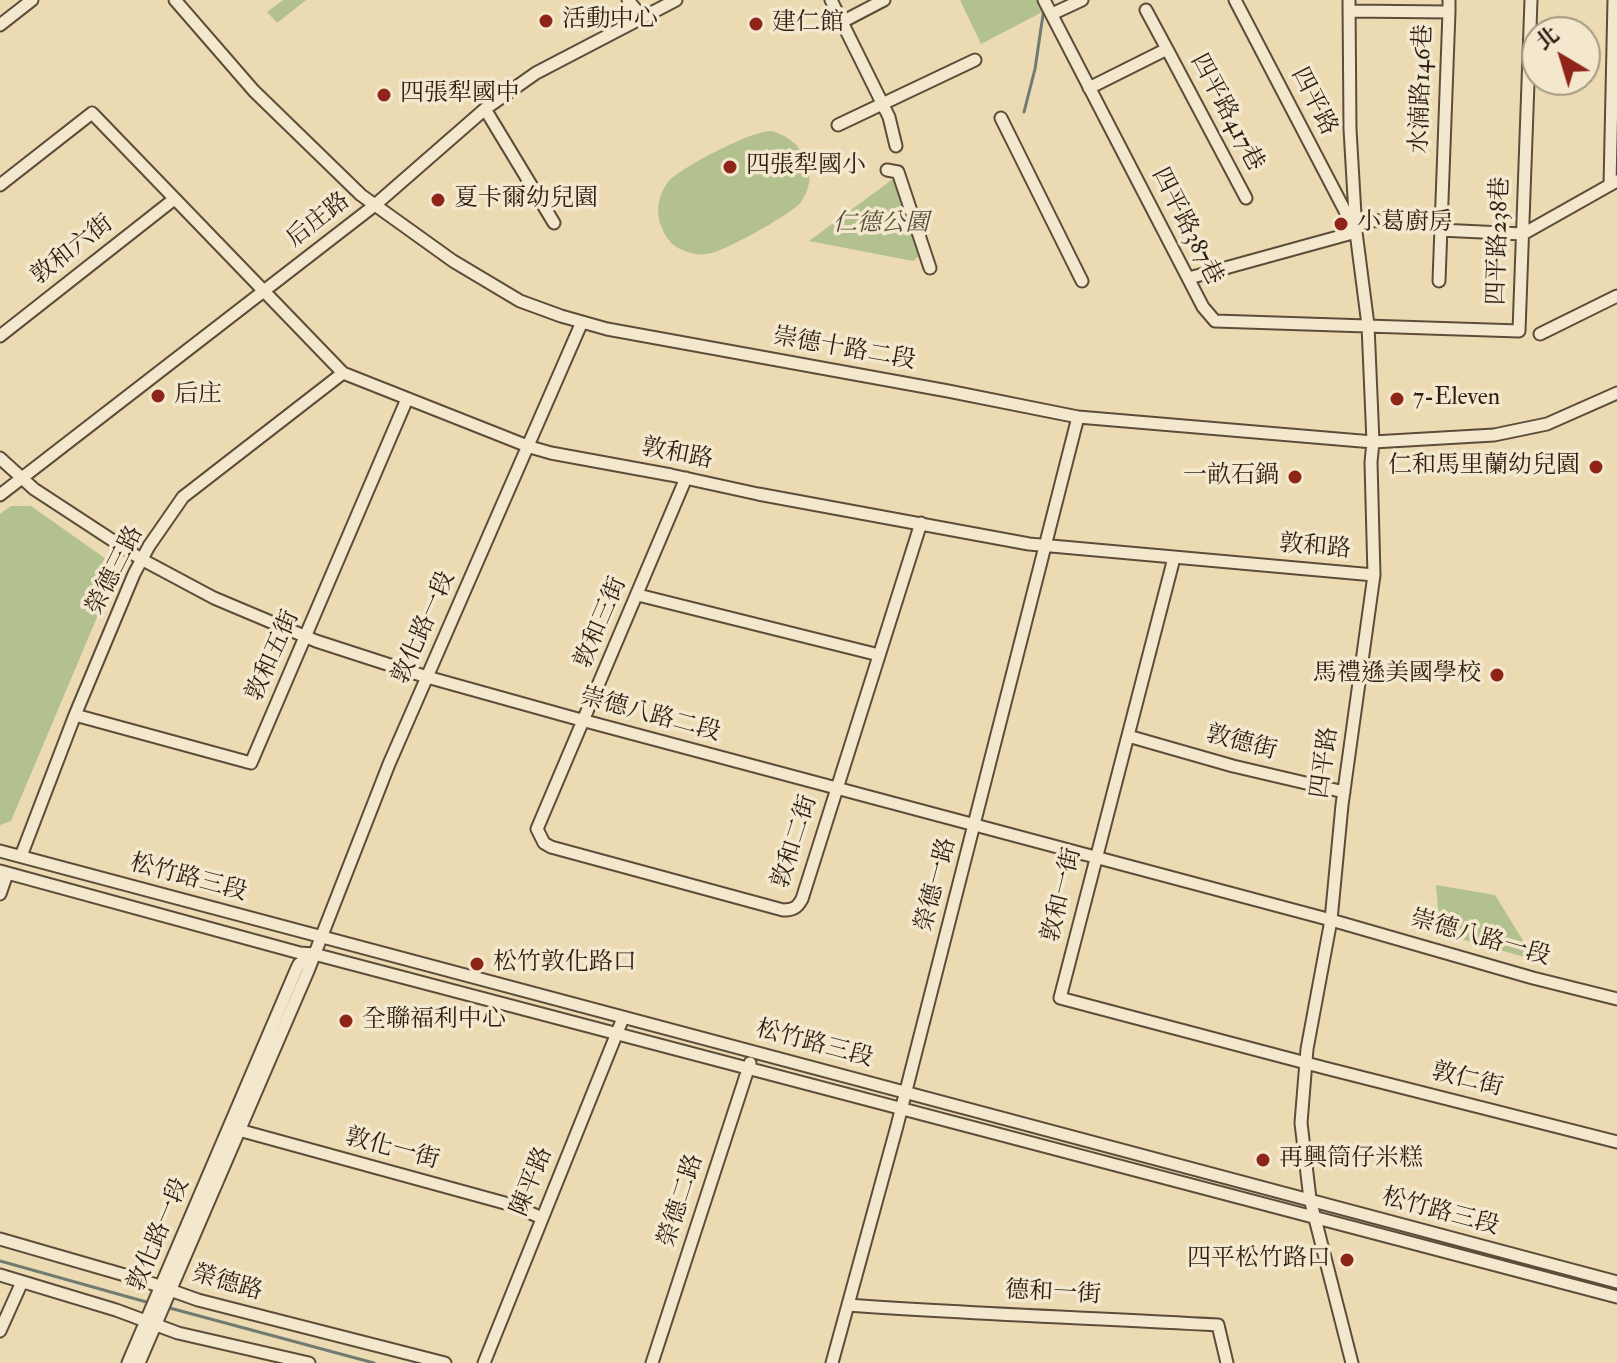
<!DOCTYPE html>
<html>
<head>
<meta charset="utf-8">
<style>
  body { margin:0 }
  #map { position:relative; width:1617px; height:1363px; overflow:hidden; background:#ecdbb2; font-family:"IM FELL Double Pica","Noto Serif TC",serif }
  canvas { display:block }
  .north { position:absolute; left:1521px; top:16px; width:80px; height:80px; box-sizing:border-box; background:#f3e8cd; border:2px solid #a49782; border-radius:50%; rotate:322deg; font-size:22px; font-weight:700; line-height:32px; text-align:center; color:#2e1d12 }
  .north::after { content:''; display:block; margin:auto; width:28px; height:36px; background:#8f2418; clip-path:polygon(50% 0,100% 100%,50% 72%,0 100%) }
</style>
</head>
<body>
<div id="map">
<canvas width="1617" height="1363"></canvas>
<div class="north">北</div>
</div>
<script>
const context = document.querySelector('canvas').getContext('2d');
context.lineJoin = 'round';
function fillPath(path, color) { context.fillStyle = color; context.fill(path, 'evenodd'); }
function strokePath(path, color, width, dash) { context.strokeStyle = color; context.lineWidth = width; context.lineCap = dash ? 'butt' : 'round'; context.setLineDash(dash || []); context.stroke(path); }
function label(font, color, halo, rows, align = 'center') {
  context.font = font + ' "IM FELL Double Pica","Noto Serif TC",serif'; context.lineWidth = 7; context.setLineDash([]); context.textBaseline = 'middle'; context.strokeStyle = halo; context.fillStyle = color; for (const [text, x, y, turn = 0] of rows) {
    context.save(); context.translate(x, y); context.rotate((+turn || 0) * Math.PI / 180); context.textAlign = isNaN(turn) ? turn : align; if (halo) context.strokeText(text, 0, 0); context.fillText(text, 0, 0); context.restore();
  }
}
const green = new Path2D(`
  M283,0H306L277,23L267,12Z
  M960,0H1038L1044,11L981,44Z
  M771,131C802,138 822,173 801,202C792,214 728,249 712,253C704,255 695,255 688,252C676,249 666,240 662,228C655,213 658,195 668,182C681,167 751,131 771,131Z
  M897,176L920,255L913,261L809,241Z
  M11,506H31L109,561L114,577L11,821L0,825V514Z
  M1436,885L1495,895L1535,960L1440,933Z`);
const stream = new Path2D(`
  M1024,112L1035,69L1044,8
  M0,1261L150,1303
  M166,1307L374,1363`);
const minor = new Path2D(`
  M175,0L254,91L361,195L453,261L520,301L561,316L607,329L948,391L1078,417L1373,442L1494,435L1547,424L1617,393
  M628,0L642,17
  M831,0L889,117L896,146
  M1044,0L1203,307L1215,321L1519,331L1531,0
  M1235,0L1356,232L1368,325L1373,442L1371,462L1374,575L1342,805L1331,920L1307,1049L1301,1123L1310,1199L1352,1363
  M1146,10L1167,49
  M1349,11L1449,12L1439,281
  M1449,12V0
  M1052,14L1082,0
  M842,22L884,0
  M0,25L32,0
  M1089,88L1167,49L1246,198
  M485,109L554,223
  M1001,118L1082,281
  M838,125L975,60
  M887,170L898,172L930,268
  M0,185L92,113L343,373L530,447L551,453L671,475L758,494L1029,544L1374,575
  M1610,185L1614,0
  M1356,221L1440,220
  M1440,230L1523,234L1617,181
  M1189,278L1356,232L1350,129L1349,0
  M1540,334L1617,296
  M0,336L173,200
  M0,458L34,489L141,559L214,598L316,641L427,677L574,718L1331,920L1533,978L1617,999
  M686,478L537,829L544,843L551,847L783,910C793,910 797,908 802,899L921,523
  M0,495L375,205L485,109L536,73L676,0
  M1174,558L1060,998L1325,1068L1617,1142
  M638,595L879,655
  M75,715L251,763L407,399
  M1128,736L1233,766L1344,792
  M0,851L1617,1282
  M21,856L75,715L134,574L149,546L183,497L343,373
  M0,871L300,953L314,954C749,1065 1182,1184 1617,1297
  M0,894L7,874
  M235,1129L512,1205L542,1218
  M0,1239L142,1280L198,1300L445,1363
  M0,1275L116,1310L178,1333L309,1363
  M848,1305C971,1314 1095,1318 1218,1325L1227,1363
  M0,1331L22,1282
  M128,1363L297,968L299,964L314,954
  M139,1363L308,971L389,764L582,322
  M484,1363L623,1018
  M652,1363L750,1063
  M832,1363L897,1126L1078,417`);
const markers = [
  [546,21,8,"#8f2418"],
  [756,24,8,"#8f2418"],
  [384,95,8,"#8f2418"],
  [730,167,8,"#8f2418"],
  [438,200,8,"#8f2418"],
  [1341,224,8,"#8f2418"],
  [158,396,8,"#8f2418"],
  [1397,399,8,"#8f2418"],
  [1596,467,8,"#8f2418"],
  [1295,477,8,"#8f2418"],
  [1497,675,8,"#8f2418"],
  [477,964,8,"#8f2418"],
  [346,1021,8,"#8f2418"],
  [1263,1160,8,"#8f2418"],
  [1347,1260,8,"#8f2418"]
];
const poiNames = [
  ["活動中心",562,21],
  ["建仁館",772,24],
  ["四張犁國中",400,95],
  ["四張犁國小",746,167],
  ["夏卡爾幼兒園",454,200],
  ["小葛廚房",1357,224],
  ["后庄",174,396],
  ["7-Eleven",1413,399],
  ["仁和馬里蘭幼兒園",1580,467,"right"],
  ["一畝石鍋",1279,477,"right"],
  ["馬禮遜美國學校",1481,675,"right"],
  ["松竹敦化路口",493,964],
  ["全聯福利中心",362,1021],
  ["再興筒仔米糕",1279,1160],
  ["四平松竹路口",1331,1260,"right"]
];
const streetNames = [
  ["水湳路146巷",1423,89,-88],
  ["四平路",1313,102,63],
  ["四平路417巷",1226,113,62],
  ["后庄路",319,221,-38],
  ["四平路387巷",1186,227,63],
  ["四平路238巷",1500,241,-88],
  ["敦和六街",73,251,-38],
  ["崇德十路二段",844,350,10],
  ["敦和路",677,455,11],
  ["敦和路",1315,548,5],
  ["榮德三路",116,571,-63],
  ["敦和三街",602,623,-67],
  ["敦化路一段",425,628,-66],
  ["敦和五街",274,656,-66],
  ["崇德八路二段",650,716,15],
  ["敦德街",1241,744,15],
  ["四平路",1326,763,-82],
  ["敦和二街",796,842,-72],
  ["松竹路三段",188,879,15],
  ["榮德一路",937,885,-75],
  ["敦和一街",1063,895,-76],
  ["崇德八路一段",1480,939,16],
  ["松竹路三段",814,1045,15],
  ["敦仁街",1467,1081,14],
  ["敦化一街",392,1150,15],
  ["陳平路",533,1182,-68],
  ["榮德二路",682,1201,-72],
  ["松竹路三段",1440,1213,15],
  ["敦化路一段",160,1235,-67],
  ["榮德路",227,1284,16],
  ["德和一街",1053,1294,3]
];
const parkNames = [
  ["仁德公園",881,225]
];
fillPath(green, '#b3c18f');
strokePath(stream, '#707b74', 3);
strokePath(minor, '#5e4c3a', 15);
strokePath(minor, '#f3e8cd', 11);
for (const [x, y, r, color] of markers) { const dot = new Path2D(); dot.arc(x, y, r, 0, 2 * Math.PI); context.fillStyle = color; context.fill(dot); strokePath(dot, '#f3e8cd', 3); }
label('24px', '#2e1d12', '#f3e8cd', poiNames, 'left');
label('24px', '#2e1d12', '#f3e8cd', streetNames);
label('italic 24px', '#564e38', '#f3e8cd', parkNames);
</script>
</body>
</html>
